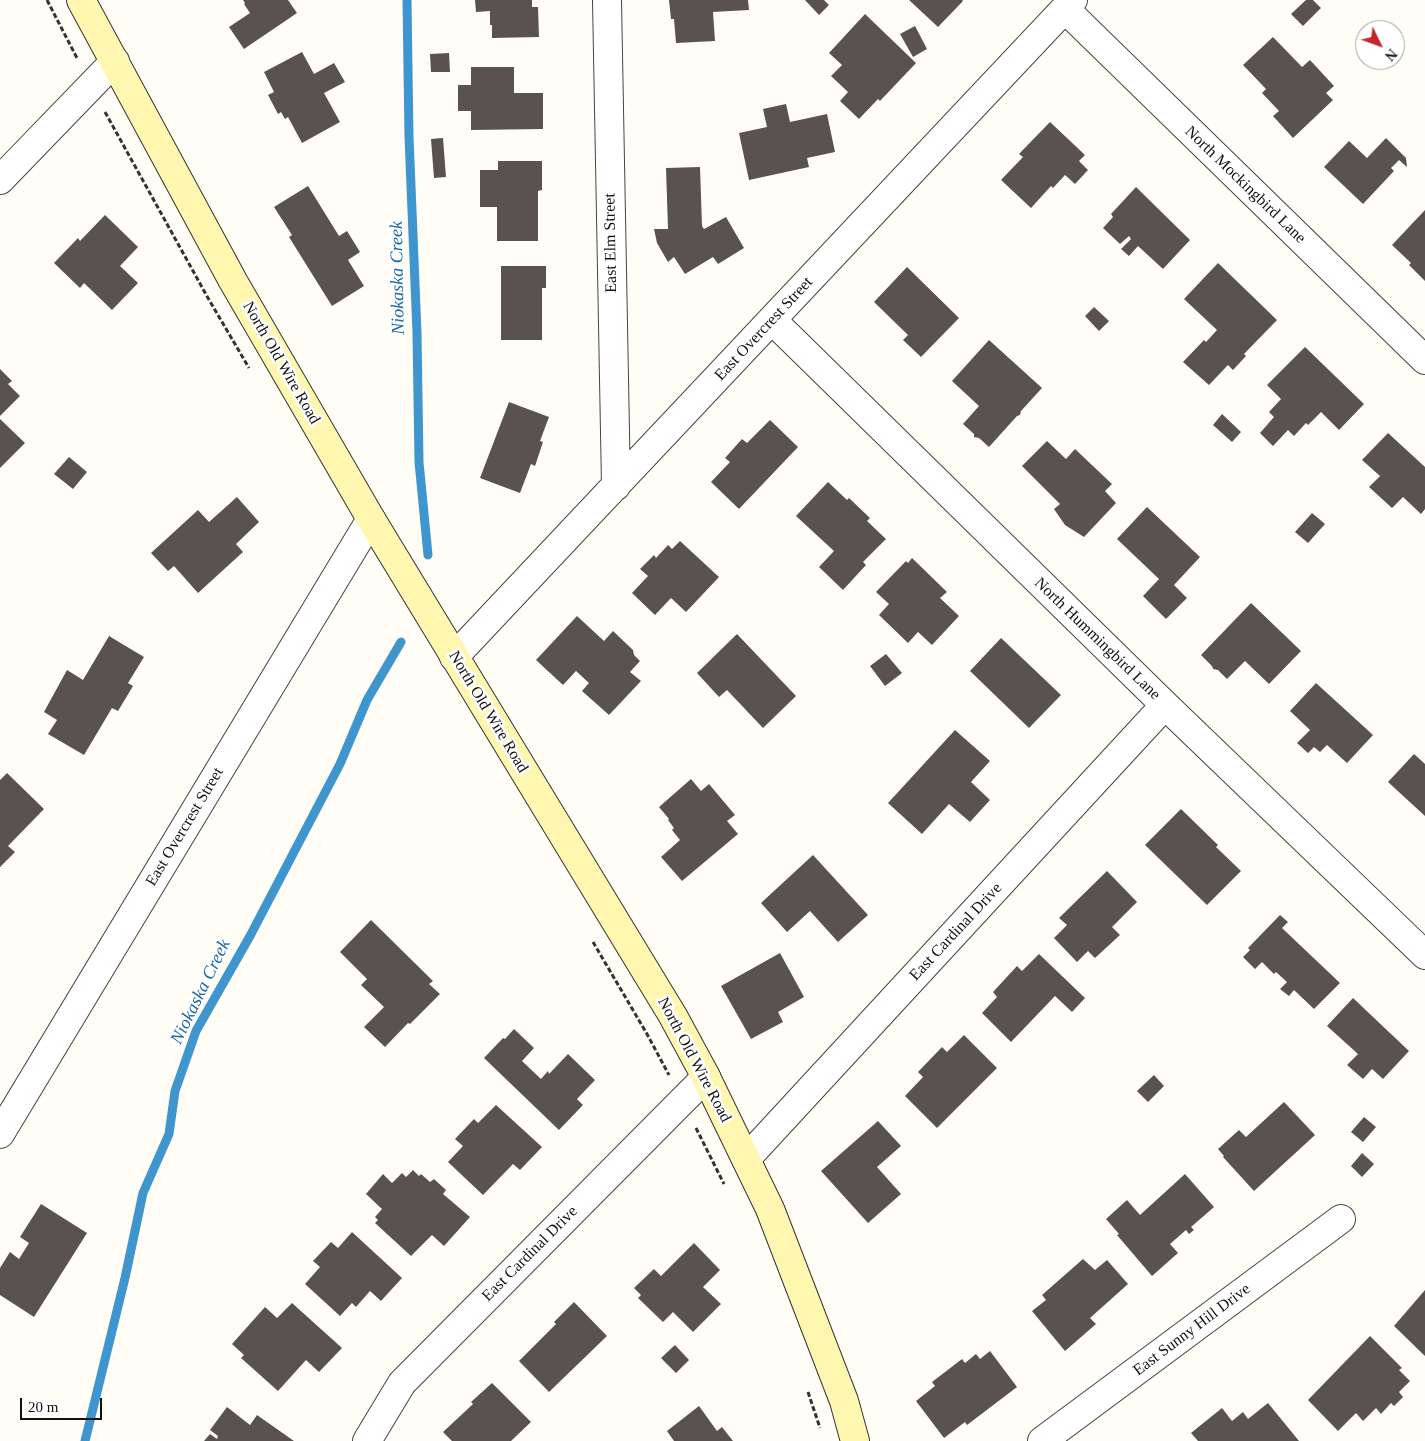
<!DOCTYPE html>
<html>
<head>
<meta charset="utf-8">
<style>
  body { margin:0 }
  #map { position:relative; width:1425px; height:1441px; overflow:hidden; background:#fffdf5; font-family:Georgia,serif }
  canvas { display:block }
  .north { position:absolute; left:1355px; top:20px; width:50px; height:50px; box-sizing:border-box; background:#fff; border:1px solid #a0a0a0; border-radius:50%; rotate:132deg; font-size:14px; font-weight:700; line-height:20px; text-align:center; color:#111 }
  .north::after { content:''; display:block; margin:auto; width:18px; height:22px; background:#c4262e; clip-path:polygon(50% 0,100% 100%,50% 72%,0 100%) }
  .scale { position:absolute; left:20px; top:1398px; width:82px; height:22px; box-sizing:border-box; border:2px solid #111; border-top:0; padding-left:6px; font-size:15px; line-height:18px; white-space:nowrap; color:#111; -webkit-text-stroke:4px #fff; paint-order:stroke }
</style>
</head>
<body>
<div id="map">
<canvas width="1425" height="1441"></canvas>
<div class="north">N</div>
<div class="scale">20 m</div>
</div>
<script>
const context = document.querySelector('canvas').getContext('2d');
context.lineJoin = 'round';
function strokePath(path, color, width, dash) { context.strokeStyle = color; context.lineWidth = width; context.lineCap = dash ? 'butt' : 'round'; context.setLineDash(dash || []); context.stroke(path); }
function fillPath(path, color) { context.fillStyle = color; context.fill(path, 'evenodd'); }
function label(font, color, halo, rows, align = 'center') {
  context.font = font + ' Georgia,serif'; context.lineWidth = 5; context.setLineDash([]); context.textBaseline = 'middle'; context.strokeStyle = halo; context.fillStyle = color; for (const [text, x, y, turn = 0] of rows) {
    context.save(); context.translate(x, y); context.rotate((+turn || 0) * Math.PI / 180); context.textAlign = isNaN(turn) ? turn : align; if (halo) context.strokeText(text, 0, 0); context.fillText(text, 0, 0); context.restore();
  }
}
const stream = new Path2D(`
  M407,0L409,137L417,333L419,462L428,555
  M85,1441L125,1278L143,1193L169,1134L175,1091L196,1031L250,936L340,764L367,700L401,642`);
const building = new Path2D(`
  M243,0H288L297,13L244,49L229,27L250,13L244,4L245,3Z
  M475,0H532V7H538L539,37L492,38V25H490V11L476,12Z
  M669,0H748L749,10L713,12L715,41L676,43L674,19H671Z
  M805,0H824L829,5L819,15Z
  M909,0H962L963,1L938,27Z
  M1306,0H1313L1321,8L1303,26L1291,14Z
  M865,14L916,63L880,101L878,99L859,119L840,101L848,92L831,76L842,65L829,53Z
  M915,26L927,49L913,57L900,34Z
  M1273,37L1302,67L1310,60L1334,86L1326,93L1333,100L1293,138L1273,116L1279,111L1262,93L1266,89L1243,65Z
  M302,52L314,74L334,63L345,82L324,93L340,122L302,143L288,117L285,119L281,112L278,114L268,95L274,92L264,72Z
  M449,53L450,72H431L430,54Z
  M471,67H514V93H543V129L471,130V111H458V85H471Z
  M786,104L790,122L827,114L835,152L807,158L809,167L749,180L739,133L767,127L763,109Z
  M1050,122L1085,155L1079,161L1088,170L1075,184L1065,175L1053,188L1051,186L1031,208L1001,180L1023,157L1019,154Z
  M443,138L446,177L434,178L431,139Z
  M1386,138L1406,158L1407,167L1399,160L1391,168L1394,171L1363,204L1324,167L1349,141L1367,158Z
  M498,161H542V190L538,191V241H497V207H480V170H498Z
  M700,167L702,226L704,229L726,217L744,248L718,264L713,257L685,274L674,257L668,262L657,243L654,229H668L666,168Z
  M308,186L339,236L347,231L360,252L348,260L364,286L332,306L289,237L292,235L274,207Z
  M1136,187L1190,240L1163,269L1138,246L1129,256L1121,249L1131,239L1129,236L1120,244L1103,228L1113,217L1111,214Z
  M1425,210V281L1409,265L1411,263L1392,245Z
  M105,215L138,247L120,266L138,283L112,310L84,283L80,288L54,263L78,238L80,241Z
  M1218,263L1277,320L1244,354L1246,356L1233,370L1228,365L1209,385L1183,362L1204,340L1206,342L1217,330L1184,299Z
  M501,266H546V288H542V340H501Z
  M907,267L959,318L921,357L903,340L908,335L874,302Z
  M1094,307L1109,321L1099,331L1085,316Z
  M989,340L1042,388L1021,411L1020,415L1017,416L989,447L979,438L974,437V434L963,424L979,406L952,381Z
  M1305,347L1364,404L1339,430L1321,412L1308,425L1306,423L1294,436L1288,430L1273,446L1260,433L1274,417L1269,412L1281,399L1267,385Z
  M0,369L12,381L8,384L20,396L0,416Z
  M509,402L549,417L540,441L543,442L535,466L531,464L520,493L480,478Z
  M1222,414L1241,432L1232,442L1213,425Z
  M0,419L25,443L0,468Z
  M770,420L798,447L739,509L711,482L730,462L725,458L742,439L747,443Z
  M1388,433L1425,467V509L1421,514L1403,497L1392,508L1369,487L1380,476L1362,460Z
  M1047,441L1066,459L1075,449L1112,484L1105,491L1116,503L1084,537L1065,525L1054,509L1060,504L1022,466Z
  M69,457L87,472L73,489L54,474Z
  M828,482L847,500L849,498L870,518L867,521L886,539L863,562L866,565L843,590L819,567L834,551L796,516Z
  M237,497L259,522L236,544L243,552L198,593L174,566L168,571L151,553L198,510L209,522Z
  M1147,507L1200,557L1174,585L1187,598L1166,619L1143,596L1159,579L1117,539Z
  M1312,513L1325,524L1308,543L1295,532Z
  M680,541L719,577L686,612L671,598L655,615L632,593L648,576L640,569L654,555L656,558L668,545L672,549Z
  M912,558L947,592L940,598L959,616L932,645L918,632L908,643L879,615L889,604L876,592L906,561L908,563Z
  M1251,603L1301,651L1269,684L1245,661L1227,679L1218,670L1213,669L1212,666L1201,655Z
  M577,616L604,641L613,631L633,650L634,655L640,661L630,672L641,681L609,715L582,691L589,683L576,671L563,685L536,660Z
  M737,634L796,696L763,728L727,690L719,697L697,673Z
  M109,636L144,657L128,683L133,686L118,711L112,708L84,755L48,734L57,720L44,712L67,670L83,680Z
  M1001,638L1061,695L1029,728L970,671Z
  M886,654L902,673L885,686L870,666Z
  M1316,683L1373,735L1347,763L1327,745L1320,752L1314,747L1308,753L1297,743L1310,730L1290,711Z
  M955,730L990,761L971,782L990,800L970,822L949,804L922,834L888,803Z
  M1414,754L1425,764V816L1388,782Z
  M7,773L44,809L8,846L15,852L0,867V780Z
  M691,779L701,791L709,784L735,815L727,821L738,834L682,881L661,857L680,840L672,830L674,828L668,820L669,819L659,807Z
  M1181,809L1218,845L1216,847L1241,871L1207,905L1145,845Z
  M813,855L868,915L838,942L810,911L787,932L761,903Z
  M1107,871L1137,902L1112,927L1120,935L1095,958L1088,951L1077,962L1054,938L1067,925L1059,918Z
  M1280,915L1288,922L1282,928L1340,983L1314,1009L1294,990L1289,996L1280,989L1287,982L1276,972L1274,974L1262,962L1255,969L1243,957L1250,950L1248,948Z
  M371,920L433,981L429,984L440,994L410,1024L408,1023L385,1047L364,1027L384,1007L361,985L367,979L340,952Z
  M780,953L804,997L778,1012L783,1022L751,1039L721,986Z
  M1039,954L1085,998L1072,1012L1055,996L1011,1042L982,1013L997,997L993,992L1017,966L1022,971Z
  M1353,998L1409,1051L1383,1079L1372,1069L1363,1079L1347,1065L1358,1054L1327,1026Z
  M514,1029L534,1048L522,1061L541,1079L548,1071L549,1074L568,1054L595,1080L577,1099L583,1105L559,1130L484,1058L503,1038L505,1039Z
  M964,1035L997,1068L937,1128L905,1096L923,1077L918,1072L942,1047L947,1052Z
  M1154,1075L1164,1086L1148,1102L1137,1091Z
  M1284,1102L1315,1135L1254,1191L1223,1157L1224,1156L1218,1149L1239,1130L1246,1137Z
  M496,1105L542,1147L520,1170L513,1164L483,1195L448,1162L463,1146L455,1139L474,1119L478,1123Z
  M1364,1117L1376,1127L1363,1142L1351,1132Z
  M878,1121L901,1146L877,1167L901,1194L868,1223L821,1171Z
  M1362,1153L1374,1164L1362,1177L1351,1166Z
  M413,1170L419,1176L421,1174L430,1182L434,1179L446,1190L443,1194L470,1217L444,1246L432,1235L411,1256L375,1223L378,1220L375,1217L382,1209L366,1194L383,1174L392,1183L402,1173L406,1177Z
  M1185,1174L1214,1207L1191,1227L1194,1230L1189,1234L1186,1230L1170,1244L1178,1253L1152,1276L1117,1235L1119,1234L1106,1219L1127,1200L1140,1215Z
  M41,1204L87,1233L34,1317L0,1295V1268L10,1252L19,1259L29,1243L20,1237Z
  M352,1232L402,1278L381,1301L370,1291L356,1307L352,1303L340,1316L305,1284L320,1267L313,1261L331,1242L338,1248Z
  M694,1243L720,1270L703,1287L721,1304L693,1332L673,1312L663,1322L638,1298L641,1295L634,1288L654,1269L661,1276Z
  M1083,1259L1095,1270L1107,1260L1128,1284L1090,1318L1096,1324L1065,1351L1032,1311L1046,1300L1042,1295Z
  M1425,1290V1356L1394,1326Z
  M574,1302L607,1336L549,1392L519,1361L556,1324L554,1322Z
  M292,1303L342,1348L319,1372L306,1360L278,1391L241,1358L244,1355L232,1344L265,1307L277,1318Z
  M1370,1336L1402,1368L1399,1370L1410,1381L1399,1392L1403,1397L1394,1406L1391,1403L1381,1414L1376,1408L1363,1421L1356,1413L1338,1431L1308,1400Z
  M675,1345L689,1360L676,1373L661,1358Z
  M990,1351L1017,1387L967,1425L965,1422L944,1438L916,1401L935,1386L932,1382L962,1359L965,1363L976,1354L980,1359Z
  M492,1383L531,1422L511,1441H452L443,1432L473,1404L471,1402Z
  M1268,1403L1299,1441H1198L1191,1433L1222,1408L1232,1421L1243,1412L1248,1419Z
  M699,1406L717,1431L722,1427L733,1441H674L667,1431Z
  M227,1407L250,1425L257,1415L294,1441H204L210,1434L217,1439L218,1436L210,1430Z`);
const path = new Path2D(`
  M47,0L78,60
  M105,112L208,298L249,368
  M593,942L647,1034L669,1075
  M696,1128L724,1184
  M808,1392L820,1428`);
const street = new Path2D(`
  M607,0L616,486
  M1065,9L1425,360
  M0,180L115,61
  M772,320L1165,705L1425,955
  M454,657L1073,0
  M0,1134L371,519
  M746,1159L1165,705
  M367,1441L402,1383L706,1077
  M1042,1441L1341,1219`);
const secondary = new Path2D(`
  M81,0L233,281L371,519L673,1016L706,1077L770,1209L844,1401L855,1441`);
const streetNames = [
  ["North Mockingbird Lane",1245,185,44],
  ["East Elm Street",611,243,-91],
  ["East Overcrest Street",764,329,-47],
  ["North Old Wire Road",281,363,60],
  ["North Hummingbird Lane",1097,639,44],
  ["North Old Wire Road",488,712,59],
  ["East Overcrest Street",185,827,-59],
  ["East Cardinal Drive",956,932,-47],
  ["North Old Wire Road",694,1060,62],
  ["East Cardinal Drive",530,1254,-45],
  ["East Sunny Hill Drive",1192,1330,-37]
];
const waterNames = [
  ["Niokaska Creek",398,278,-91],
  ["Niokaska Creek",201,992,-64]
];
strokePath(stream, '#3f96cf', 9);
fillPath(building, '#5a524d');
strokePath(street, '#444', 30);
strokePath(secondary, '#333', 30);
strokePath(path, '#333', 3, [5, 2.5]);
strokePath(street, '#fff', 28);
strokePath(secondary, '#fff6b0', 28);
label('16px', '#111', '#fff', streetNames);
label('italic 18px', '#1768a6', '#fff', waterNames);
</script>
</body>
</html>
